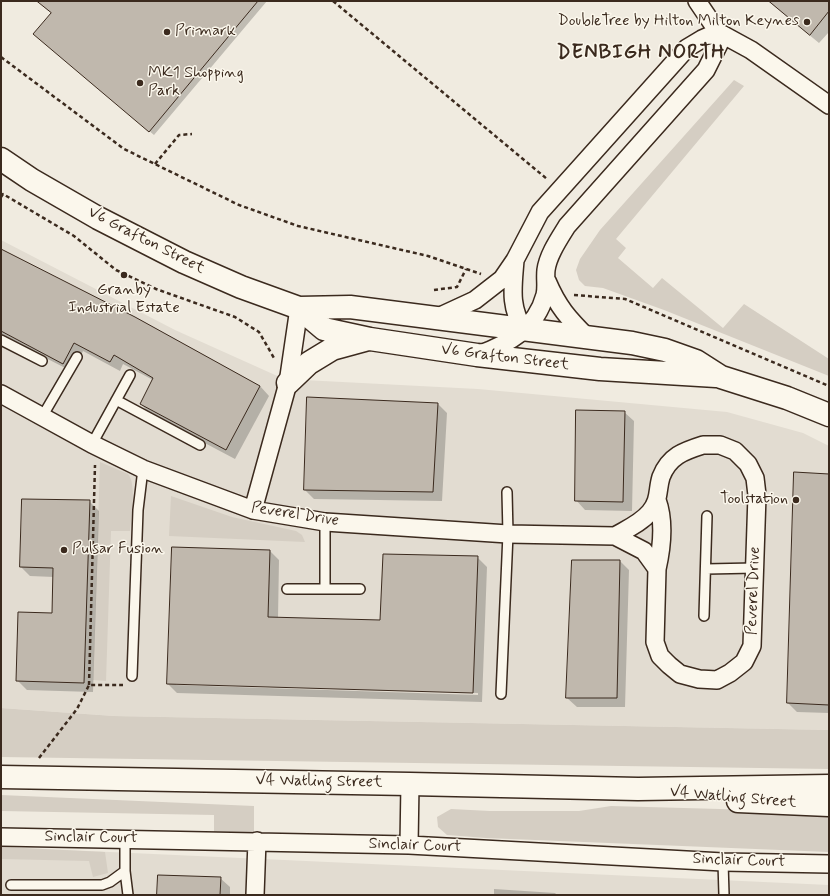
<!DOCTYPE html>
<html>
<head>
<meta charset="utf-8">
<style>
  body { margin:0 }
  #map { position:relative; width:830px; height:896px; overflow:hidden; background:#f0ebe0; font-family:Mynerve,sans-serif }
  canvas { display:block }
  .frame { position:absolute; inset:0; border:2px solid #3b2a1e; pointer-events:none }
</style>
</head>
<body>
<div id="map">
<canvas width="830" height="896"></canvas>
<div class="frame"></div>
</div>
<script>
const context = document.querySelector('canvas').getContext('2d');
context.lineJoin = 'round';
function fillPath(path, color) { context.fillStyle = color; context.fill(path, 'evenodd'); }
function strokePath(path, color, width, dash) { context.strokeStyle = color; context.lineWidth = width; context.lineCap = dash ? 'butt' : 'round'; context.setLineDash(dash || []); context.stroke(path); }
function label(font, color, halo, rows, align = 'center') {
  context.font = font + ' Mynerve,sans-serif'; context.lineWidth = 3; context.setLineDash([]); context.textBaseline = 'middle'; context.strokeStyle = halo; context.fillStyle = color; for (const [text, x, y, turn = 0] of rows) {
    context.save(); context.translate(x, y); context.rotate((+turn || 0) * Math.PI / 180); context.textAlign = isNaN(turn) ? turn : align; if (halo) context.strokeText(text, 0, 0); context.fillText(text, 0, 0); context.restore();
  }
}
const built = new Path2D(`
  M1,240L175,330L284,379L478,389L727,412L803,433L829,446V730L114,716L1,708Z
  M1,847L829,885V895H1Z`);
const green = new Path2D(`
  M734,80L744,86L616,239L626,248L618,258L653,288L662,278L723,328L744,304L829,359V376L664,310L603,288L585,286L579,280L576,270L580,259L600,230Z
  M100,462L128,474C137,484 131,518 130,531H111L106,681L93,680Z
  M171,496L232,517L296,531L302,535L305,542L169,536Z
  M1,708L114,716L829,730V769L1,757Z
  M1,795L254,806V833L214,832V815L1,811Z
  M611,806L829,812V852L486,838L447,835L438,827L437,817L451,809L490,811H579Z
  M1,847L105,852L108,873L93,877L89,861L1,859Z`);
const shadow = new Path2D(`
  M37,1H267L154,135L34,34L52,13Z
  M768,1H829V32L819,43Z
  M1,250L134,317L260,386L269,396L235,459L150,414L141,404L153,380L123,364L120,371L83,351L73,372L1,335Z
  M438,404L447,413L442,501L314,499L305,490Z
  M624,412L634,421L632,511L585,510L576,500Z
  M829,475V713L797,712L788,703Z
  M89,501L99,511L93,692L27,690L17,680L53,614L54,577L30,576L21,567Z
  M270,551L279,560L278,618L381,621L477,557L487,567L482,702L177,693L168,684ZM176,683L478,693V695L176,685Z
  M620,561L629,570L625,707H577L567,698Z
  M220,878L230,887V895H158Z
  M494,889L555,893L557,895H494Z`);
const building = new Path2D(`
  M37,1H258L149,132L33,34L51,13Z
  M769,1H829V11L810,35Z
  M1,249L135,317L260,386L226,450L140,404L153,378L114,355L110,362L74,343L63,364L1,331Z
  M307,397L438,403L433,492L304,490Z
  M576,410L625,411L623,502L575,501Z
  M794,472L829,474V705L787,703Z
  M22,499L90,500L84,683L16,681L18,612L52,613L53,568L20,567Z
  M172,547L270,550L268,617L380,620L383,554L478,556L473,693L167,684Z
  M572,560H620L617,698H566Z
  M158,875L221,877L220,895H157Z`);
const path = new Path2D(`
  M333,1L547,179
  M1,57L124,149L239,205L298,226L428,256L481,274
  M155,164L179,135L192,134
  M1,197L3,194L74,236L116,270L156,289L235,317L259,332L274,358
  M434,290L457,287L466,269
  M574,295L625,299L829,386
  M89,685L95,465
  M39,758L77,709L89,685H123`);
const service = new Path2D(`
  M1,340L42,361
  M116,400L200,445
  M42,417L77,357
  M92,444L130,375
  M706,569L755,568
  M287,589H360
  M325,589V522
  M704,616L707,516
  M132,676L138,510L143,469
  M501,694L508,534L507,492
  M125,839V871L128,895
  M723,862L724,895
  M11,885H102L110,882L125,871`);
const minor = new Path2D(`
  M515,260C513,287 509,306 524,330
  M547,281C558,307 568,318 588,338
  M436,318L475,300L502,279L515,260L540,212L687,48L702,39L718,32L751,50L829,105
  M478,355C508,344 536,329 545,295C547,287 545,279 546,270C548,255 559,239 567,226L706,70L719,44L718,32L697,1
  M1,394L92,444L143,469L253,510L325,522L508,534L615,536
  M703,445H720L735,451L748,464L755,478L757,495L752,646L744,662L730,673L717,680L699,679L680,674L669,665L660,656L655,642L657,569L644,551L615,536C627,529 641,523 650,512C660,500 657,490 661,477C669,456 684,451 703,445Z
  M253,510L288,383L299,308
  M657,569C662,547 665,522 657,500
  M1,837L409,845L723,862L829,864
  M409,845L410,784
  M255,895L257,841`);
const tertiary = new Path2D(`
  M1,159L32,180L98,218L184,262L241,287L299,308L350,307L632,343L665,350L696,361L721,377L787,398L829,415
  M299,308L324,329L370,339L477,355L600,369L716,376
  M288,383L309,363L332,349L365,340
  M1,777L410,784L638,789L829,786
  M738,801L829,805`);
const markers = [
  [807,22,4,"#3b2a1e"],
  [167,32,4,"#3b2a1e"],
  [140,83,4,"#3b2a1e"],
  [124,275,4,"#3b2a1e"],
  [796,500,4,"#3b2a1e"],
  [64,550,4,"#3b2a1e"]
];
const poiNames = [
  ["DoubleTree by Hilton Milton Keynes",799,22,"right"],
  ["Primark",175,32],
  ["MK1 Shopping",148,74],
  ["Park",148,92],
  ["Granby",124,291,"center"],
  ["Industrial Estate",124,309,"center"],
  ["Toolstation",788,500,"right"],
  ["Pulsar Fusion",72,550]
];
const streetNames = [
  ["V6 Grafton Street",146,241,27],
  ["V6 Grafton Street",505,358,7],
  ["Peverel Drive",295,515,9],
  ["Peverel Drive",754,591,-88],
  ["V4 Watling Street",319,782,1],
  ["V4 Watling Street",733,798,5],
  ["Sinclair Court",91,838,1],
  ["Sinclair Court",415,846,2],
  ["Sinclair Court",739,861,2]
];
const districtNames = [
  ["DENBIGH NORTH",641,54]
];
fillPath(built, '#e2dcd1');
fillPath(green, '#d5cec3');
fillPath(shadow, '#0003');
fillPath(building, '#c0b8ad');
strokePath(building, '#3b2a1e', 1);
strokePath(service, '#3b2a1e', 12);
strokePath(minor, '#3b2a1e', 20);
strokePath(tertiary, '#3b2a1e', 25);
strokePath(path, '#3b2a1e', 2.5, [4, 3]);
strokePath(service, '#fbf7ec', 9);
strokePath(minor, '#fbf7ec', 17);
strokePath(tertiary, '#fbf7ec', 22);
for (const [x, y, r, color] of markers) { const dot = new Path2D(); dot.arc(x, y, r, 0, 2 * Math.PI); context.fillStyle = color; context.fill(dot); strokePath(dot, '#fbf7ec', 1.5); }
label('16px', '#3b2a1e', '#fbf7ec', poiNames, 'left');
label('16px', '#3b2a1e', '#fbf7ec', streetNames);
context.letterSpacing = '1px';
label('bold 20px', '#3b2a1e', '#fbf7ec', districtNames);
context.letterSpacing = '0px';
</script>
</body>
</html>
